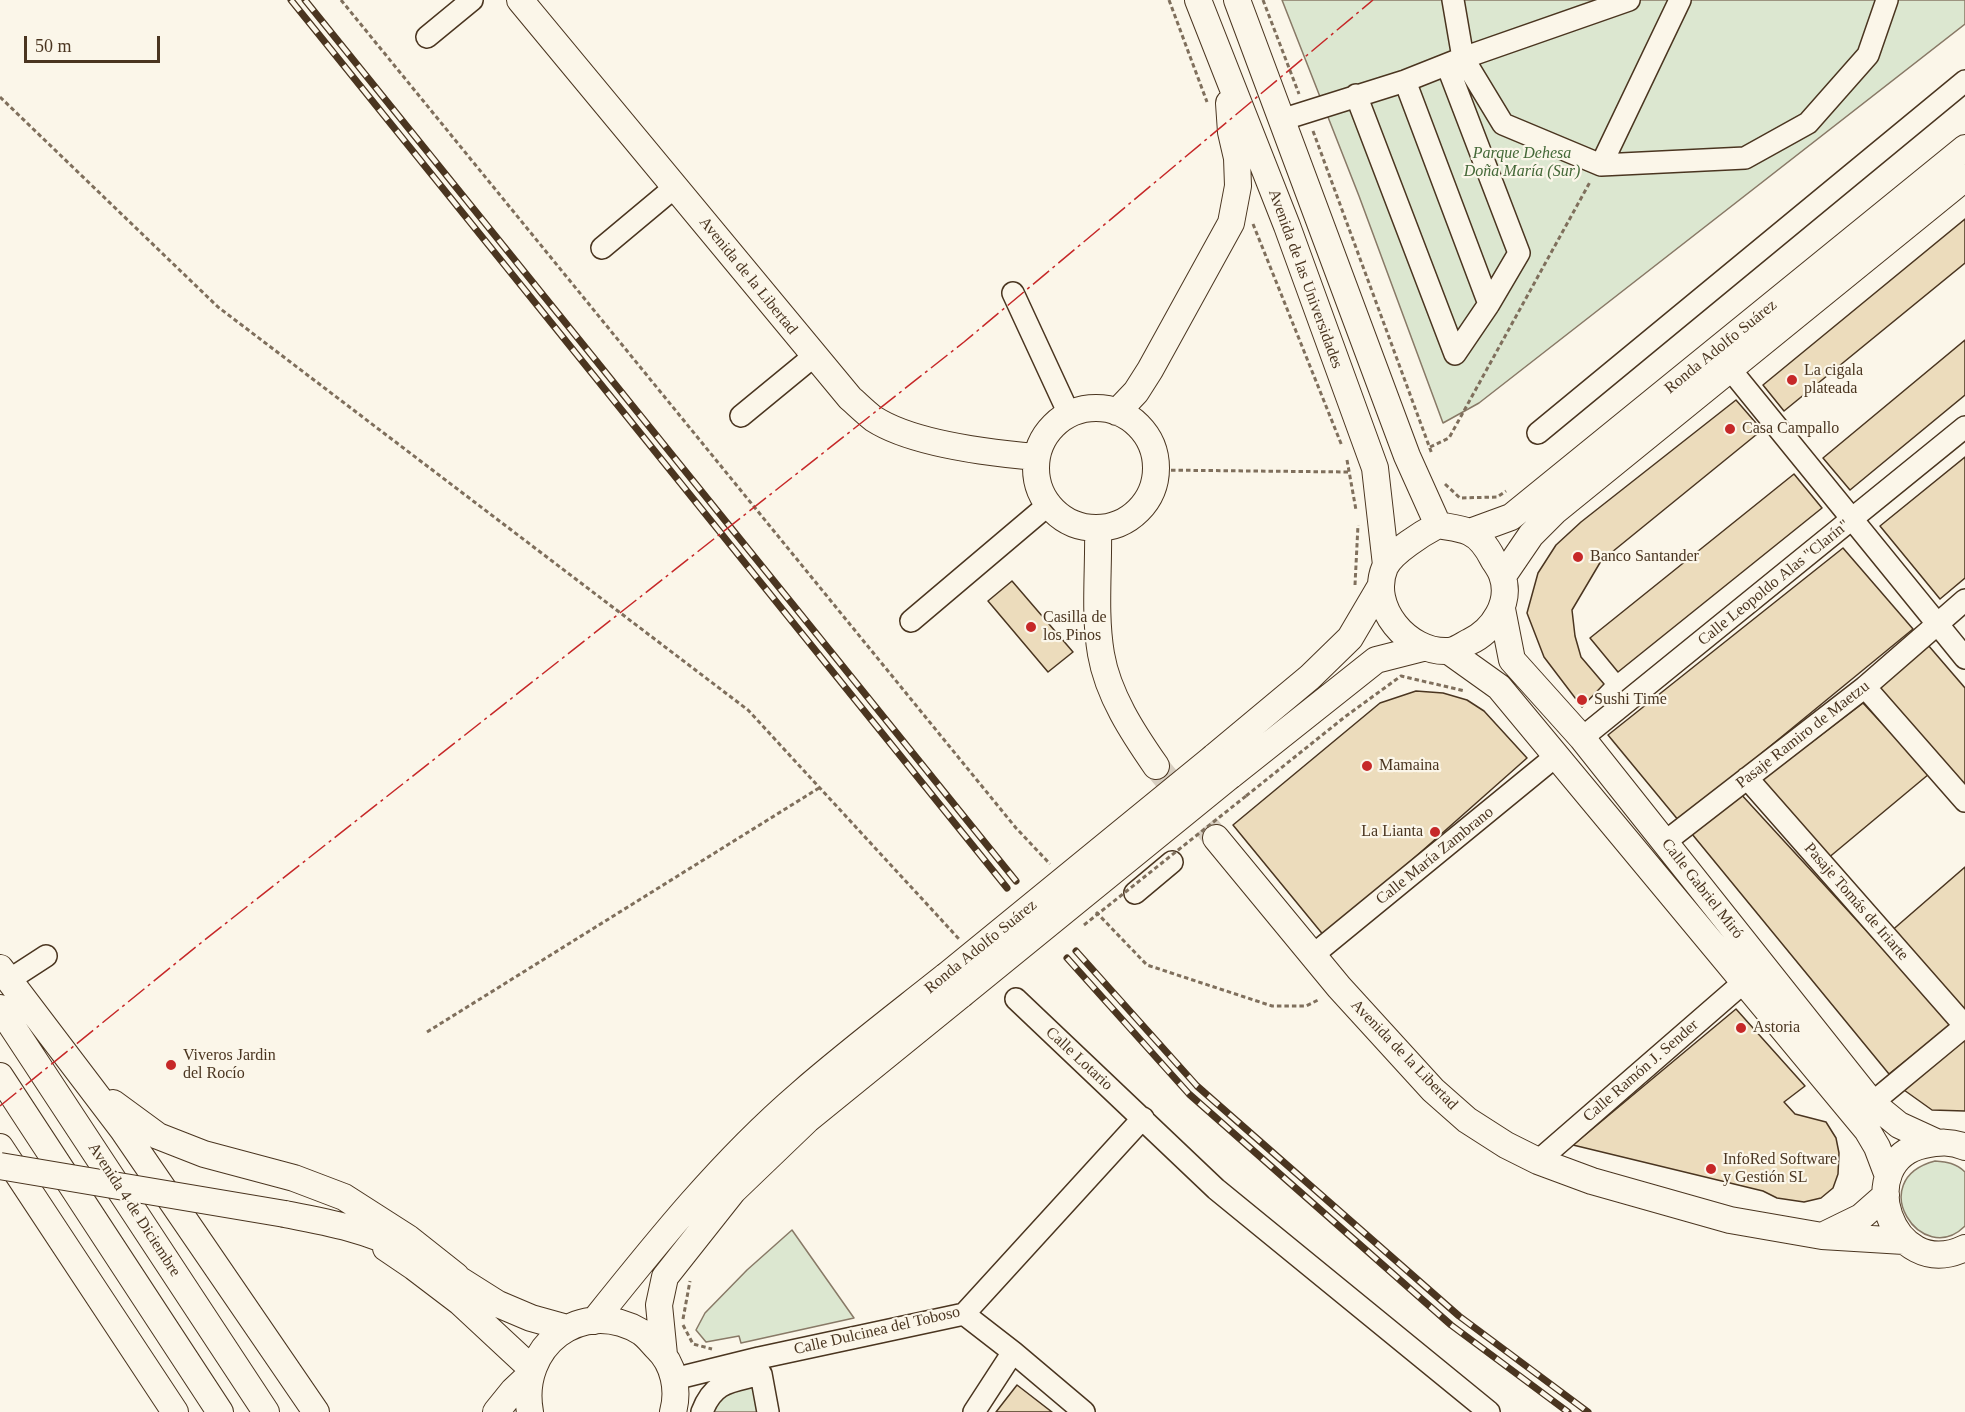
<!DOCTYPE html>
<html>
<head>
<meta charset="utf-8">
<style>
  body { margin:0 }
  #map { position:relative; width:1965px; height:1412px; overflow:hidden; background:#fbf6e9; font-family:Georgia,serif }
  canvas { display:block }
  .scale { position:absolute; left:24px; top:36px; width:136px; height:27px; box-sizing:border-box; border:3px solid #4a3520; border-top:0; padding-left:8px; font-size:18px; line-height:21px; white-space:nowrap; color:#4a3520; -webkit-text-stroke:4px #fbf6e9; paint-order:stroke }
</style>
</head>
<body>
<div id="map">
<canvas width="1965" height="1412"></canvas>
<div class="scale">50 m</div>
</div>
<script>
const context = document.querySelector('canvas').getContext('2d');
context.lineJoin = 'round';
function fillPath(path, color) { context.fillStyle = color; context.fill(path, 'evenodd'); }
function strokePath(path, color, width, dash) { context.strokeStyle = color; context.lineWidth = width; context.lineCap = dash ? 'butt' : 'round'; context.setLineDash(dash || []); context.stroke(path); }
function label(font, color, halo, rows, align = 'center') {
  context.font = font + ' Georgia,serif'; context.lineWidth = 4.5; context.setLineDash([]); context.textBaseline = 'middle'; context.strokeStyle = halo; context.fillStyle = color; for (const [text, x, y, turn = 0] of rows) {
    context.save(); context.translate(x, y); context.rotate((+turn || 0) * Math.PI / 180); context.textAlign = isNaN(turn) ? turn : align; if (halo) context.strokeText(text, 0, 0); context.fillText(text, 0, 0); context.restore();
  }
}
const green = new Path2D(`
  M1282,0H1965V24L1479,403L1443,423L1359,196Z
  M1935,1161C1947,1162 1956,1163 1965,1172V1226C1922,1269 1863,1180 1935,1161Z
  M792,1230L854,1318L741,1343L739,1336L706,1342L696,1330L705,1313L747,1270Z
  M761,1374L768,1412H702L708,1396Z`);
const building = new Path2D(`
  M1965,219V263L1784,411L1763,385Z
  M1965,340V395L1850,490L1823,458Z
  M1736,400L1762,430L1601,561L1572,610L1575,636L1581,657L1604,684L1582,707L1544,657L1527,613L1538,573L1556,545L1581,522Z
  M1965,457V578L1940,599L1880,526Z
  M1794,474L1822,508L1618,672L1590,638Z
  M1843,548L1913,629L1679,821L1608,735Z
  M1012,581L1073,652L1048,672L988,601Z
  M1928,645L1965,688V788L1878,689Z
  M1416,691L1443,693L1467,700L1484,711L1527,758L1325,937L1233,825L1380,703Z
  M1863,703L1929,774L1827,859L1758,783Z
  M1739,792L1952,1024L1889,1074L1692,834Z
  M1965,867V1013L1889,933Z
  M1736,1009L1805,1086L1784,1102L1795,1114L1826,1122L1836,1138L1839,1153L1838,1174L1833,1188L1821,1198L1804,1202L1777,1198L1763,1191L1573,1145Z
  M1965,1038V1111L1932,1110L1904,1090Z
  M1017,1385L1052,1412H996Z`);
const majorTunnel = new Path2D(`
  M1156,766L1216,838`);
const path = new Path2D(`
  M341,0L1016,828L1050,864
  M1169,0L1207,102
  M1263,0L1299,94
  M0,97L218,307L748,710L959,939
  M1313,131L1432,454
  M1253,224L1342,446
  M1430,447L1449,438L1590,182
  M1347,460L1356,510
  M1156,470L1349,472
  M1445,484L1460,498L1497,497L1506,491
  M1355,585L1358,525
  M1246,796L1346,716L1401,676L1465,691
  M1096,912L1147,965L1272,1006H1306L1320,999
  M427,1032L819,788
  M683,1319L690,1281
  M683,1325L693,1344L712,1349`);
const minor = new Path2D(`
  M1453,0L1463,58L1503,124L1601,165L1680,0
  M427,37L472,0
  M1405,81L1489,304
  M1356,95L1455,354L1489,304L1519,253L1447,65
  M1281,120L1405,81L1463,58L1629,0
  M1601,165L1745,158L1808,123L1868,55L1887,0
  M602,248L675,187
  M1013,293L1069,414
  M1730,369L1965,658
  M741,416L814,356
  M1538,433L1965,81
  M911,621L1048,505
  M1865,687L1965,801
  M1582,738L1965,427
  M1747,778L1965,1026
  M1665,842L1865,687L1965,600
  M1135,893L1172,862
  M1313,955L1556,756
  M9,980L46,956
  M1016,999L1216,1189L1489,1412
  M1872,1103L1965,1026
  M1538,1161L1744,982
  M964,1314L1013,1352L1084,1412
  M674,1379L759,1358L964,1314L1143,1118
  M702,1412C714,1380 732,1382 761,1374L768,1412
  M974,1412L1013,1352`);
const major = new Path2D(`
  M520,0L850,398C858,405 866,413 874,419C913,444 990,453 1036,457
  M1198,0L1287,226L1375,468L1386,565
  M1237,0L1407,456L1438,525
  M1036 468a60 60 0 1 1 120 0a60 60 0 1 1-120 0Z
  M1117,412L1136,392L1150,370L1231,223L1238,186L1237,158L1231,132L1229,103
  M1438,525C1447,527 1460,528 1469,532C1480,537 1488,549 1493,559C1496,564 1500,569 1502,575C1512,602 1493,631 1469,642C1463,645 1455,651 1448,651C1408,653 1368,607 1385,567C1392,552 1423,533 1438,525Z
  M1098,529C1099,570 1094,613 1101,654C1108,695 1133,733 1156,766
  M1470,532L1511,517L1965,148
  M1503,576L1531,535L1554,512L1965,178
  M1502,609L1512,660L1582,738L1872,1103L1899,1125L1936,1142
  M1450,652L1499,687L1867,1130L1877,1147L1888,1176
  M1214,757L1310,677L1350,638L1380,587
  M1230,776L1376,660L1423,648
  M1216,838L1339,987L1433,1090L1467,1120L1506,1145L1538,1161L1592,1181L1730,1220L1822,1236L1904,1241
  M0,968L123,1130L316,1412
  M0,1008L266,1412
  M0,1076L220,1412
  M113,1103L158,1136L204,1154L294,1178L344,1197L408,1238L456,1276
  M0,1147L175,1412
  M1965,1147C1951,1141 1939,1142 1924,1145C1852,1160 1890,1284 1965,1248
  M285,1214C326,1222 370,1230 406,1250
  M1822,1236L1861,1217L1886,1195
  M386,1248L414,1267L460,1302L532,1369
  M441,1268L498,1304L531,1318L567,1328
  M594,1321C658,1241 722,1161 800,1094C847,1053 897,1015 946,976
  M664,1355L659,1305L665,1277L733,1191L807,1120L961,995
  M496,1412L513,1391L530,1375
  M530,1412C518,1347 581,1296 641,1332C647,1336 652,1343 657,1348C674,1364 679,1390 673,1412`);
const rail = new Path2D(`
  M291,0L1007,888
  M305,0L1016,881
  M1076,951L1197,1086L1459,1316L1588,1412
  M1067,958L1189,1094L1451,1325L1568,1412`);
const pathBridge = new Path2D(`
  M1084,925L1246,796`);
const majorBridge = new Path2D(`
  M946,976L1214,757
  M961,995L1230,776
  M0,1166L285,1214`);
const power = new Path2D(`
  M0,1106L197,946L964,342L1373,0`);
const markers = [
  [1792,380,6,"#c62828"],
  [1730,429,6,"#c62828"],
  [1578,557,6,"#c62828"],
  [1031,627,6,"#c62828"],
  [1582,700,6,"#c62828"],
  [1367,766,6,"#c62828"],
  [1435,832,6,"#c62828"],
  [1741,1028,6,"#c62828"],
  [171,1065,6,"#c62828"],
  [1711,1169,6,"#c62828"]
];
const parkNames = [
  ["Parque Dehesa",1522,154],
  ["Doña María (Sur)",1522,172]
];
const streetNames = [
  ["Avenida de la Libertad",748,276,51],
  ["Avenida de las Universidades",1305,279,70],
  ["Ronda Adolfo Suárez",1721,347,-39],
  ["Calle Leopoldo Alas \"Clarín\"",1774,583,-39],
  ["Pasaje Ramiro de Maetzu",1803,735,-38],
  ["Calle María Zambrano",1435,856,-39],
  ["Calle Gabriel Miró",1702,889,52],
  ["Pasaje Tomás de Iriarte",1856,902,49],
  ["Ronda Adolfo Suárez",981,947,-39],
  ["Avenida de la Libertad",1404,1055,46],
  ["Calle Lotario",1079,1059,43],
  ["Calle Ramón J. Sender",1641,1071,-41],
  ["Avenida 4 de Diciembre",134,1210,57],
  ["Calle Dulcinea del Toboso",877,1331,-13]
];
const poiNames = [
  ["La cigala",1804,371],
  ["plateada",1804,389],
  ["Casa Campallo",1742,429],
  ["Banco Santander",1590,557],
  ["Casilla de",1043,618],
  ["los Pinos",1043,636],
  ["Sushi Time",1594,700],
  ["Mamaina",1379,766],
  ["La Lianta",1423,832,"right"],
  ["Astoria",1753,1028],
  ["Viveros Jardin",183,1056],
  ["del Rocío",183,1074],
  ["InfoRed Software",1723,1160],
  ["y Gestión SL",1723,1178]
];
fillPath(green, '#dce7d0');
strokePath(green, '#887966', 1.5);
fillPath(building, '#ecdcbc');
strokePath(building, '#4a3520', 1.5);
strokePath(majorTunnel, '#d8cfc1', 26, [26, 13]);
strokePath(minor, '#4a3520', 24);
strokePath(major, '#4a3520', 28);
strokePath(path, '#7f6f5c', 3, [4.5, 3]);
strokePath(minor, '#fbf6e9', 21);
strokePath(major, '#fbf6e9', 26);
strokePath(rail, '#4a3520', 7);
strokePath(rail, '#fbf6e9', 4.5, [14]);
strokePath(majorBridge, '#4a3520', 28, []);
strokePath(pathBridge, '#7f6f5c', 3, [4.5, 3]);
strokePath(majorBridge, '#fbf6e9', 26);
strokePath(power, '#c62828', 1.5, [21, 4.5, 3, 4.5]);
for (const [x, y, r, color] of markers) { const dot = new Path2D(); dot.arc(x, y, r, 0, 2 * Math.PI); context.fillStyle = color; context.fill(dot); strokePath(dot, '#fbf6e9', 2); }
label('italic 16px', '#436837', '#fbf6e9', parkNames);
label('16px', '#4a3520', '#fbf6e9', streetNames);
label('16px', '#4a3520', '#fbf6e9', poiNames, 'left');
</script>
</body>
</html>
